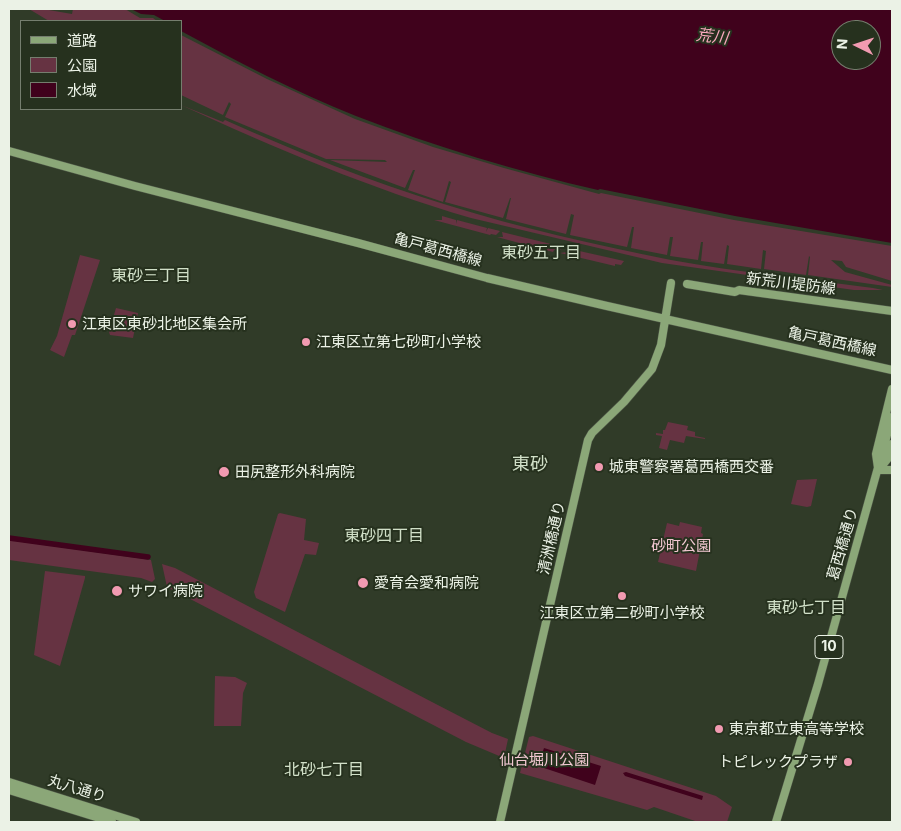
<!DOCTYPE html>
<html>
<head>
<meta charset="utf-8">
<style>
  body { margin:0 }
  #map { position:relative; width:901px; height:831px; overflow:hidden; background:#303b28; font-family:Inter,"Noto Sans JP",sans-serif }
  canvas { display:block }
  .frame { position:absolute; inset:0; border:10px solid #ebf2e6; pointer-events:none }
  .legend { position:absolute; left:20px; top:20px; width:162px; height:90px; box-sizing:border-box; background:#26311e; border:1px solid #757e6e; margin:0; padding:6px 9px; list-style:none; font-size:15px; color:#ebf2e6 }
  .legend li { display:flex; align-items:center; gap:10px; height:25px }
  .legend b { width:25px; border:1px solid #757e6e }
  .north { position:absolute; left:831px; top:20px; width:50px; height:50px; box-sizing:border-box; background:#26311e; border:1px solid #757e6e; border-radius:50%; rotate:274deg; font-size:14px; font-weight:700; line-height:20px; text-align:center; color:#ebf2e6 }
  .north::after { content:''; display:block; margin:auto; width:18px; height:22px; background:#f19ab1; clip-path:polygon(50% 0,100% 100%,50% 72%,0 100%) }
</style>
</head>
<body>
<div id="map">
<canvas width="901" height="831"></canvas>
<div class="frame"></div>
<ul class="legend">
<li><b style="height:6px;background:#8ba778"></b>道路</li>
<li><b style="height:14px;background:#663342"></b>公園</li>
<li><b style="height:14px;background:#40021c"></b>水域</li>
</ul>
<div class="north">N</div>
</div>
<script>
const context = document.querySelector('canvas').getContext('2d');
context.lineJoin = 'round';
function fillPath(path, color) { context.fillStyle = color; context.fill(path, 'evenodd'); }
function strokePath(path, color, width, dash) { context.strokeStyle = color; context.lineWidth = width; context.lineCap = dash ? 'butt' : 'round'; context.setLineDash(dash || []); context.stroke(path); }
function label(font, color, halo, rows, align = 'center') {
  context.font = font + ' Inter,"Noto Sans JP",sans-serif'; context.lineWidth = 4; context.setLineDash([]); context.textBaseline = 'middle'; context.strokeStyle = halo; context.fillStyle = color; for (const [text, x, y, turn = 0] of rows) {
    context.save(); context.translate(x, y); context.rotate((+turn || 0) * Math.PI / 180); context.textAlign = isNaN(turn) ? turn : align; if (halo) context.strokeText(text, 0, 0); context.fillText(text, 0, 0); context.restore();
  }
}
const green = new Path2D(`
  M29,9H43L72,14L73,9H125L140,18H153L157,21H49Z
  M181,35L267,79L355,119L433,147L504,168L599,194L601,193L734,220L892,246V281L846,267L842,261L831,260L845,272L892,285V287L808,275L810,257L809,256L806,275L764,269L766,251L763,250L761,269L727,264L729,246L727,245L724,264L701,261L703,242H701L698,260L670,256L673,237H670L667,255L631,248L634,227H632L627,247L570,235L574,215L571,214L566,234L506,219L511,198H510L503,218L445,202L451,182L449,181L443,202L408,190L415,170H413L405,188L330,160L387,162L385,160L326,159L225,117L231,104L229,102L223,115L181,95Z
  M181,105L223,122L225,120C297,152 371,182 447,205C520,228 596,245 671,260C737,272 806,279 873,288L883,290H854L662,263L471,218C371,189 275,148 181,105Z
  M442,216L456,220V224L457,220L472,224L471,227L472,224L487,228L486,232L488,228L500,231L496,235L491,234L490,235L434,220H442Z
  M502,232L563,247L559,251L554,250L553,252L497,237H503Z
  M566,248L624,261L621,265L615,264V266L560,253L567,252Z
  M80,255L100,260L75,335H72L64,357L50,350L57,336Z
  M116,308L138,313L133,338L110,335L109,332Z
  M668,422L688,426L687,430L695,432V436L705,438V439L686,436L684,443L670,440L667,450L659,448L662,436L656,435V433L663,434V430H665Z
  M817,479L811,506L807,507L791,504L797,480Z
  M280,513L306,519L304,540L319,543L316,555L305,554L285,612L256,598L254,592L278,514Z
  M680,522L702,527L701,533L703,534L696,571L658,562L667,523L679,526Z
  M9,540L151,560L155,579L152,582L141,578L9,560Z
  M162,564L175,568L432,702L492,733L508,739L504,758L466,742L167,587Z
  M45,571L85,576V578L60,666L34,655Z
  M215,676L235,677L247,683L243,693L241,726H214Z
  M533,736L716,796L732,807L727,822H698L654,807L647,810L520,773L529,737Z`);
const water = new Path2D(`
  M131,9H892V243L735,216L600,189L598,190C519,172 433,146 356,116C296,92 238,62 181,31V21H165L154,15L141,14ZM841,30H871V60H841Z
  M544,748L601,766L595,785L538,766Z
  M626,772L703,796L702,800L625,776L623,773Z`);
const canal = new Path2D(`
  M9,538L148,557`);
const major = new Path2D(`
  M9,151L135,186L358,243L487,278L607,306L892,370
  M687,284L735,292L739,290L892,311
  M881,467L889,457L892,444
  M878,468L876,454L892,389
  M879,470H892
  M9,782L136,822
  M9,790L112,822
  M500,822L588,440L592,433L624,402L652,369L661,345L671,283
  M776,822L818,684L892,417`);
const markers = [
  [72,324,5,"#f19ab1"],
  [306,342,5,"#f19ab1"],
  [599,467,5,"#f19ab1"],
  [224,472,6,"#f19ab1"],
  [363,583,6,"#f19ab1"],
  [117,591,6,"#f19ab1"],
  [622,596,5,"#f19ab1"],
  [719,729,5,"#f19ab1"],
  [848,762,5,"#f19ab1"]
];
const shields = [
  [829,647,28]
];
const shieldNames = [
  ["10",829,647]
];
const streetNames = [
  ["亀戸葛西橋線",438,250,15],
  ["新荒川堤防線",791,284,7],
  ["亀戸葛西橋線",832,342,12],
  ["清洲橋通り",552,538,-77],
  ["葛西橋通り",843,544,-74],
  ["丸八通り",77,789,17]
];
const poiNames = [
  ["江東区東砂北地区集会所",82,324],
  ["江東区立第七砂町小学校",316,342],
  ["城東警察署葛西橋西交番",609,467],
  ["田尻整形外科病院",235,472],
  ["愛育会愛和病院",374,583],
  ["サワイ病院",128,591],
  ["江東区立第二砂町小学校",622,613,"center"],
  ["東京都立東高等学校",729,729],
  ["トピレックプラザ",838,762,"right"]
];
const parkNames = [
  ["砂町公園",681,546],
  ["仙台堀川公園",544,760]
];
const waterNames = [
  ["荒川",712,37,7]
];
const neighbourhoodNames = [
  ["東砂五丁目",541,253],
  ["東砂三丁目",151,276],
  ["東砂四丁目",384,536],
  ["東砂七丁目",806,608],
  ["北砂七丁目",324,770]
];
const quarterNames = [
  ["東砂",530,465]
];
fillPath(green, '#663342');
fillPath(water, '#40021c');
strokePath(canal, '#40021c', 5.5);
strokePath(major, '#4f5848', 9);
strokePath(major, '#8ba778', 8);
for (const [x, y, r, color] of markers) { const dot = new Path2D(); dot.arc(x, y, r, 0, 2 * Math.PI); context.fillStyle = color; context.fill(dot); strokePath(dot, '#26311e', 2); }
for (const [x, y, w] of shields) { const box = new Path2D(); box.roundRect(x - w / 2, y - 11.5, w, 23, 4); context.fillStyle = '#26311e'; context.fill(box); strokePath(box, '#ebf2e6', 1); }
label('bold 14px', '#ebf2e6', null, shieldNames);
label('15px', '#ebf2e6', '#26311e', streetNames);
label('15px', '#ebf2e6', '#26311e', poiNames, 'left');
label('15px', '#f2c8d2', '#26311e', parkNames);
label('italic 16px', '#faa9be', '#26311e', waterNames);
label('16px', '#d1e0c8', '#26311e', neighbourhoodNames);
label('18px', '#d1e0c8', '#26311e', quarterNames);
</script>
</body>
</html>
